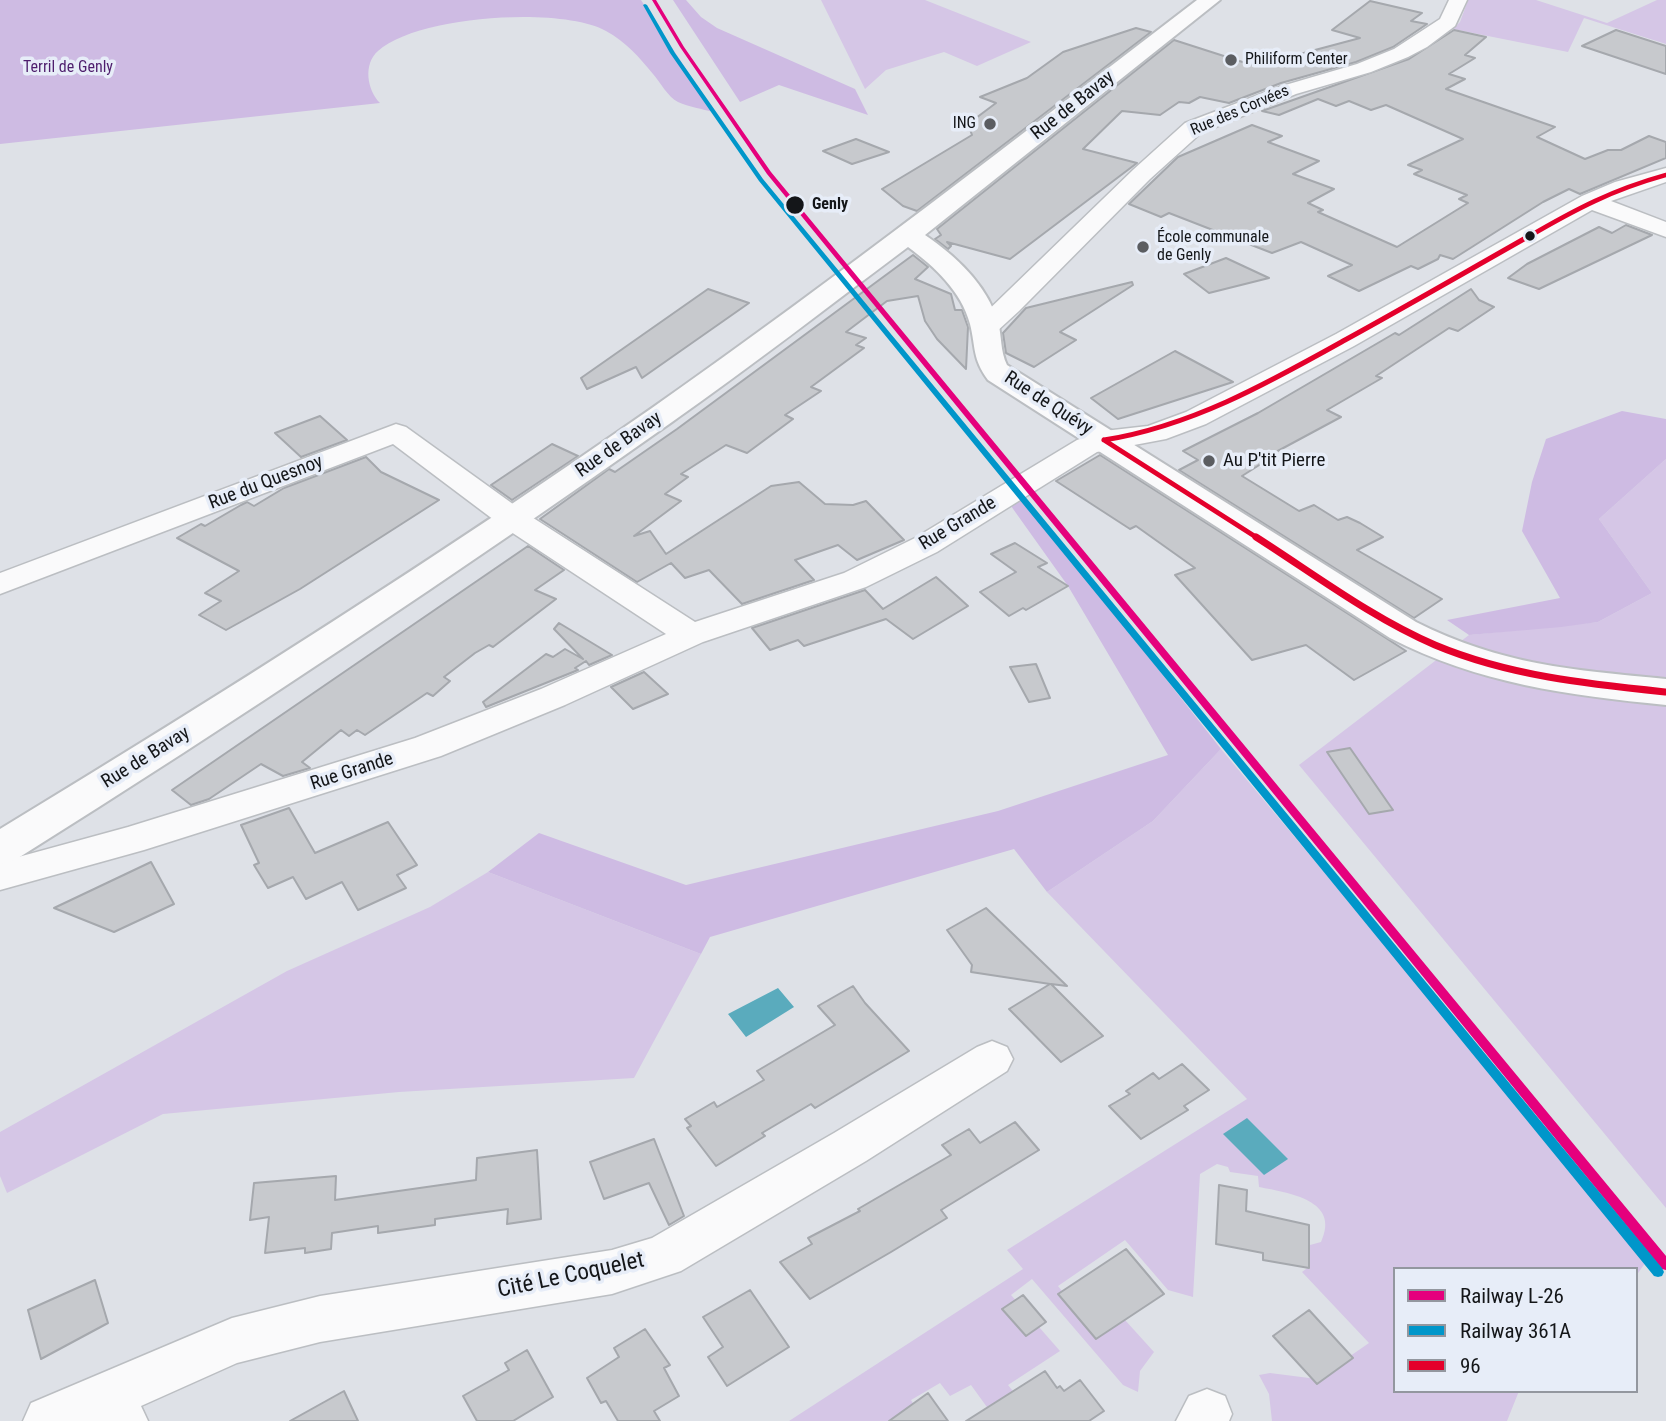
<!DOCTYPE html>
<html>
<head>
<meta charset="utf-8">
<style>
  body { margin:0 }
  #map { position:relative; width:1666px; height:1421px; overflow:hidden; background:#dee1e7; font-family:"Roboto Condensed",sans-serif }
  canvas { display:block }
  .legend { position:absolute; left:1393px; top:1267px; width:245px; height:126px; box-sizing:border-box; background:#e7edf8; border:2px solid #93979f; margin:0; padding:9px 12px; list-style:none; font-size:21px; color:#141619 }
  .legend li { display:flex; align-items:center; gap:14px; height:35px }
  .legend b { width:35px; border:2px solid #93979f }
</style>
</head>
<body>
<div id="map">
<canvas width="1666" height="1421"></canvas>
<ul class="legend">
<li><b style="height:9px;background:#e5007d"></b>Railway L-26</li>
<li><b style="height:9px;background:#0096ca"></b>Railway 361A</li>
<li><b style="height:9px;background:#e4002b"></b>96</li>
</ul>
</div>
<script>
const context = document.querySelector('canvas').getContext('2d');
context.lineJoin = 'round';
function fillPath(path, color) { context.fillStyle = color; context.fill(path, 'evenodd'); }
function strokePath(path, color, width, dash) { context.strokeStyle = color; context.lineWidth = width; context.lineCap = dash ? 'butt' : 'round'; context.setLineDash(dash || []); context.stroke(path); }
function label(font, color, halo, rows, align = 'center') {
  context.font = font + ' "Roboto Condensed",sans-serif'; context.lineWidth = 7; context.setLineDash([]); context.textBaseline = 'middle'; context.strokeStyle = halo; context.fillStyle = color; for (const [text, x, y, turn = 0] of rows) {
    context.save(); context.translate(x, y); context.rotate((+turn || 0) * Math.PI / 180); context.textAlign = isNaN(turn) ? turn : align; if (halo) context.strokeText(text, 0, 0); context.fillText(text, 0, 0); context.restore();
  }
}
const green = new Path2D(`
  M821,0H925L1031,42L977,66L944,52L886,70L865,89Z
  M1468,0H1536L1607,23L1657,0H1666V44L1584,18L1568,52L1453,29L1460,22Z
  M1666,459V1208L1299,765L1469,635L1598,622L1652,593L1599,519Z
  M1221,749L1648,1259L1636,1276V1269H1395V1391H1519L1507,1421H1272L1269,1394L1259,1375L1270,1373L1317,1379L1369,1343L1302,1272L1310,1266V1245L1321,1242C1341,1200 1289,1193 1259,1187L1258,1176L1230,1172L1228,1167L1217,1164L1200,1174L1193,1297L1168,1290L1125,1240L1058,1286L1098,1337L1125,1320L1154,1352L1140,1371L1138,1392L1123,1385L1032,1279L1011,1295L1060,1351L1008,1385L1037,1421H997L971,1385L950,1396L940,1383L911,1400L920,1415L918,1421H789L1023,1269L1007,1250L1247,1099L1047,892L1153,821Z
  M488,872L701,954L634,1078L399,1092L163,1114L7,1193L0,1176V1132L287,971L430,907Z`);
const forest = new Path2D(`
  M0,0H641L714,112C702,109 689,107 678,102C668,97 660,82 653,74C639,57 626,42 606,31C560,6 417,16 378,51C363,64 367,90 380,103L0,144Z
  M673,0H686L701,17L717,28L855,89L868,115L779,85L740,102Z
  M1622,411L1666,419V459L1599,519L1652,593L1598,622L1561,627L1469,635L1447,620L1560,598L1522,531L1532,482L1546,439Z
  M1018,491L1221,749L1153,821L1047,892L1014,849L710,937L701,954L488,872L539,833L686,885L998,811L1168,755L1068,586L1006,499Z`);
const water = new Path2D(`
  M778,988L794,1007L746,1037L728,1014Z
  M1247,1118L1288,1159L1264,1175L1223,1134Z`);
const building = new Path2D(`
  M1370,1L1422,13L1411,21L1427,24L1393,47L1356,62L1281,83L1229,103L1200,97L1189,103L1179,102L1160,115L1122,111L1083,149L1137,163L1010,259L947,242L951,246L948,249L935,239L941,235L937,229L1174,40L1255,66L1360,38L1332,30Z
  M1136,28L1151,32L917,211L903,206L882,189L972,135L968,124L996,103L980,97L1027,78L1063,52Z
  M1454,30L1486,37L1465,55L1475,58L1449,74L1465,79L1446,89L1555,127L1537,137L1585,159L1608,150H1621L1649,136L1666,142V158L1580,194L1569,189L1543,202L1453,259L1440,255L1438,259L1418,269L1411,266L1359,291L1328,276L1352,265L1301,242L1272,253L1169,213L1161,217L1129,204L1178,157L1252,125L1282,136L1268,142L1319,161L1293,174L1334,189L1308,203L1323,210L1318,212L1397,247L1468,203L1459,199L1467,195L1414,174L1422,170L1408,165L1463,139L1386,105L1371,110L1349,101L1336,106L1318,99L1279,115L1262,111L1409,59Z
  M1616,30L1666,46V74L1582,46Z
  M856,139L889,152L852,164L823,151Z
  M1626,225L1652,235L1539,289L1508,278L1527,264L1599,227L1612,233Z
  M913,255L928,267L915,279L951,294L955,310H962L963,313L968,327L966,369L937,339L925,321L918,296L887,301L846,332L866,338L856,345L864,348L811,387L821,391L785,415L793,419L747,453L726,445L681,474L688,477L665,494L681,501L634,536L650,531L666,554L771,486L799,482L825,504L853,505L866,501L904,540L857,560L838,545L795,560L814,580L742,604L709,570L685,578L671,563L637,582L540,519L609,469L615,472L677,429Z
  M1226,258L1269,278L1209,293L1184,274Z
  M1132,282L1133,285L1060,332L1076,340L1034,367L1006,353L1003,333L1026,308Z
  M708,289L749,303L642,378L636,367L587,389L581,378Z
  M1471,289L1479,300L1494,307L1458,331L1449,328L1376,376L1382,378L1327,410L1341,417L1261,460L1264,462L1242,476L1299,511L1314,505L1338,520L1347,517L1360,523L1383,537L1357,550L1442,599L1414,618L1179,470L1198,460L1183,451L1258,413L1395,333L1399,335Z
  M1175,351L1233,382L1118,419L1091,398Z
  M320,416L347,440L301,457L275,433Z
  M552,444L578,456L512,500L491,485Z
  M1100,455L1389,640L1406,651L1354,680L1306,645L1252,660L1175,575L1195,568L1136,526L1130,529L1056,481Z
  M366,457L381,472L439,500L300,589L226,630L199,615L221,601L205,593L239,571L177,538L201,524L205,526L241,505L247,502L254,506L284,488Z
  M1015,543L1047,563L1038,567L1068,586L1026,610L1023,608L1009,616L980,592L1016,572L991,554Z
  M528,546L564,570L535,590L556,599L493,647L489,645L475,653L444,677L450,681L433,696L427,693L365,735L357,730L349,736L341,730L302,762L310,768L283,776L261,764L209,799L191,805L172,790Z
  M936,577L968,606L913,639L886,619L804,646L798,640L770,650L752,628L865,590L883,609Z
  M559,623L612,655L589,665L586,661L575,668L578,670L486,707L483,702L546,654L553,657L565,649L583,659L554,629Z
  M1036,664L1050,698L1029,702L1010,667Z
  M644,672L668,694L633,709L611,687Z
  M1350,748L1393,810L1369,814L1327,752Z
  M289,808L315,853L388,822L417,865L397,875L406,888L358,910L342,882L306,899L293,877L268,888L254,865L259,863L241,825Z
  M151,862L174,904L114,932L54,908Z
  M986,908L1067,986L1051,984L1103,1036L1061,1062L1009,1009L1050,984L971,972L972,965L947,930Z
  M853,986L865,1003L909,1051L815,1108L811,1104L762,1133L765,1136L716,1166L687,1128L691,1126L685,1119L714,1102L717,1107L764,1080L757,1071L835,1025L818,1006Z
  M1182,1064L1209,1090L1184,1106L1188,1110L1141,1139L1109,1106L1130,1094L1126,1091L1153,1073L1159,1079Z
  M1015,1122L1039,1150L941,1210L947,1218L891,1252L810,1299L780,1262L812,1244L808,1238L860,1211L858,1209L951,1155L942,1145L969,1129L980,1143Z
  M654,1139L684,1216L669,1225L649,1183L604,1199L590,1162Z
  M537,1150L541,1219L507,1224L508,1209L435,1219V1225L378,1233V1226L332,1233L331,1249L305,1253V1248L265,1253L269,1217L250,1220L254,1183L336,1176L335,1200L476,1180L477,1158Z
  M1219,1185L1247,1190L1246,1211L1309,1225V1268L1263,1260V1253L1216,1244Z
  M1126,1249L1164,1294L1096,1339L1058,1294Z
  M95,1280L108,1323L41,1359L28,1310Z
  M750,1290L789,1347L727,1386L708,1357L723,1347L703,1317Z
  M1023,1295L1046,1322L1026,1336L1002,1309Z
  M1309,1310L1353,1358L1317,1384L1273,1336Z
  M645,1329L670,1365L664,1368L679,1396L654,1411L660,1421H618L606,1401L601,1403L587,1378L619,1357L614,1348Z
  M527,1350L553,1397L513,1421H477L463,1396L509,1370L505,1363Z
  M1045,1371L1057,1388L1060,1386L1064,1391L1080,1380L1104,1411L1089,1421H966Z
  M344,1391L358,1421H290Z
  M928,1393L948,1421H889Z`);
const minor = new Path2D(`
  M1449,0H1467L1455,26L1427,47L1408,57L1371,72L1296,94L1201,133L1150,179L1019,311L995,333L986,335L977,333L973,327L977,321L1134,169L1185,123L1282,86L1357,64L1394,49L1440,19Z
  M1666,168V182L1611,201L1666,222V237L1592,210L1354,346L1206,424L1166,439L1097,452L937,552L866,587L703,642L565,705L441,756L144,850L0,890V862L128,827L415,738L541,689L666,634L502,526L393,444L0,594V573L396,424L406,427L524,512L695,622L844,573L915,538L1077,440L1104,431L1148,426L1186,412L1336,334L1582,196L1615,182Z
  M992,1041L1007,1047L1013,1059L1007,1071L866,1161L681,1271L612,1294L320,1342L237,1363L141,1406L148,1421H23L31,1403L232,1318L320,1296L612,1250L652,1238L834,1133L977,1047Z
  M1207,1389L1225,1396L1232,1414L1229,1421H1176L1189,1396Z`);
const major = new Path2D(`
  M1197,0H1220L925,235C956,256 987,285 998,322C1002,336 1000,351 1007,365L1416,622C1502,665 1572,670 1666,679V705C1567,695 1480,684 1390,638L988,380C972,358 976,348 970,324C961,291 935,267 908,247C829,306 752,366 672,422C457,574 238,720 15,860L0,864V829C221,695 440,556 652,408C838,277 1017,138 1197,0Z`);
const bus1Far2 = new Path2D(`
  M1528,237C1576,209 1612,190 1666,175`);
const bus1Far1 = new Path2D(`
  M1104,440L1259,539
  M1104,440C1192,426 1268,383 1345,340C1407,306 1469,270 1531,235`);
const bus1 = new Path2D(`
  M1256,537C1314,574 1372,618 1435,645C1509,676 1588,684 1666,692`);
const rail1 = new Path2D(`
  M652,0H656L684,47L771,172L1666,1256V1270L1662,1269L767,174L680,47Z`);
const rail2 = new Path2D(`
  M645,4L647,5L675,53L763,179L1662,1268L1664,1272L1662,1276L1658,1277L1654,1276L759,181L670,53L643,5Z`);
const markers = [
  [1231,60,7,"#5b5d61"],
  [990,124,7,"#5b5d61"],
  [795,205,10,"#141619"],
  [1530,236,6,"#141619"],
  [1143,247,7,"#5b5d61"],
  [1209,461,7,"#5b5d61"]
];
const farPoinames = [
  ["Philiform Center",1245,60],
  ["ING",976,124,"right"],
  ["École communale",1157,238],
  ["de Genly",1157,256]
];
const farParknames = [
  ["Terril de Genly",68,68]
];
const farStreetnames = [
  ["Rue des Corvées",1240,111,-23]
];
const farStopnames = [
  ["Genly",812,205]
];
const streetNames = [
  ["Rue de Bavay",1073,106,-38],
  ["Rue de Quévy",1048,404,33],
  ["Rue de Bavay",619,445,-35],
  ["Rue du Quesnoy",266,483,-21],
  ["Rue Grande",958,524,-31],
  ["Rue de Bavay",146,758,-32],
  ["Rue Grande",352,772,-18]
];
const poiNames = [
  ["Au P'tit Pierre",1223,461]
];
const nearStreetnames = [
  ["Cité Le Coquelet",571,1276,-12]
];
fillPath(green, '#d5c6e6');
fillPath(forest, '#cebbe3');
fillPath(water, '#5aabbd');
fillPath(building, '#c7c9cd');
strokePath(building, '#a5a8ad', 2);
strokePath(minor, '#bbbec2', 3);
strokePath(major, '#bbbec2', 4);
fillPath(minor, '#fafafb');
fillPath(major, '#fafafb');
strokePath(bus1Far2, '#e4002b', 4.5);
strokePath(bus1Far1, '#e4002b', 5);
strokePath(bus1, '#e4002b', 7);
fillPath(rail1, '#e5007d');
fillPath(rail2, '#0096ca');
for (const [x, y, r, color] of markers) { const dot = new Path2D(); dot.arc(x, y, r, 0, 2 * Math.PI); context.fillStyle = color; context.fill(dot); strokePath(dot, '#e7edf8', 2.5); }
label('16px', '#141619', '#e7edf8', farPoinames, 'left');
label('16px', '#4e1f6d', '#e7edf8', farParknames);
label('16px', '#141619', '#e7edf8', farStreetnames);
label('bold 16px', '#141619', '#e7edf8', farStopnames, 'left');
label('19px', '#141619', '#e7edf8', streetNames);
label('19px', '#141619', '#e7edf8', poiNames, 'left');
label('23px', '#141619', '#e7edf8', nearStreetnames);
</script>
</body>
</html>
